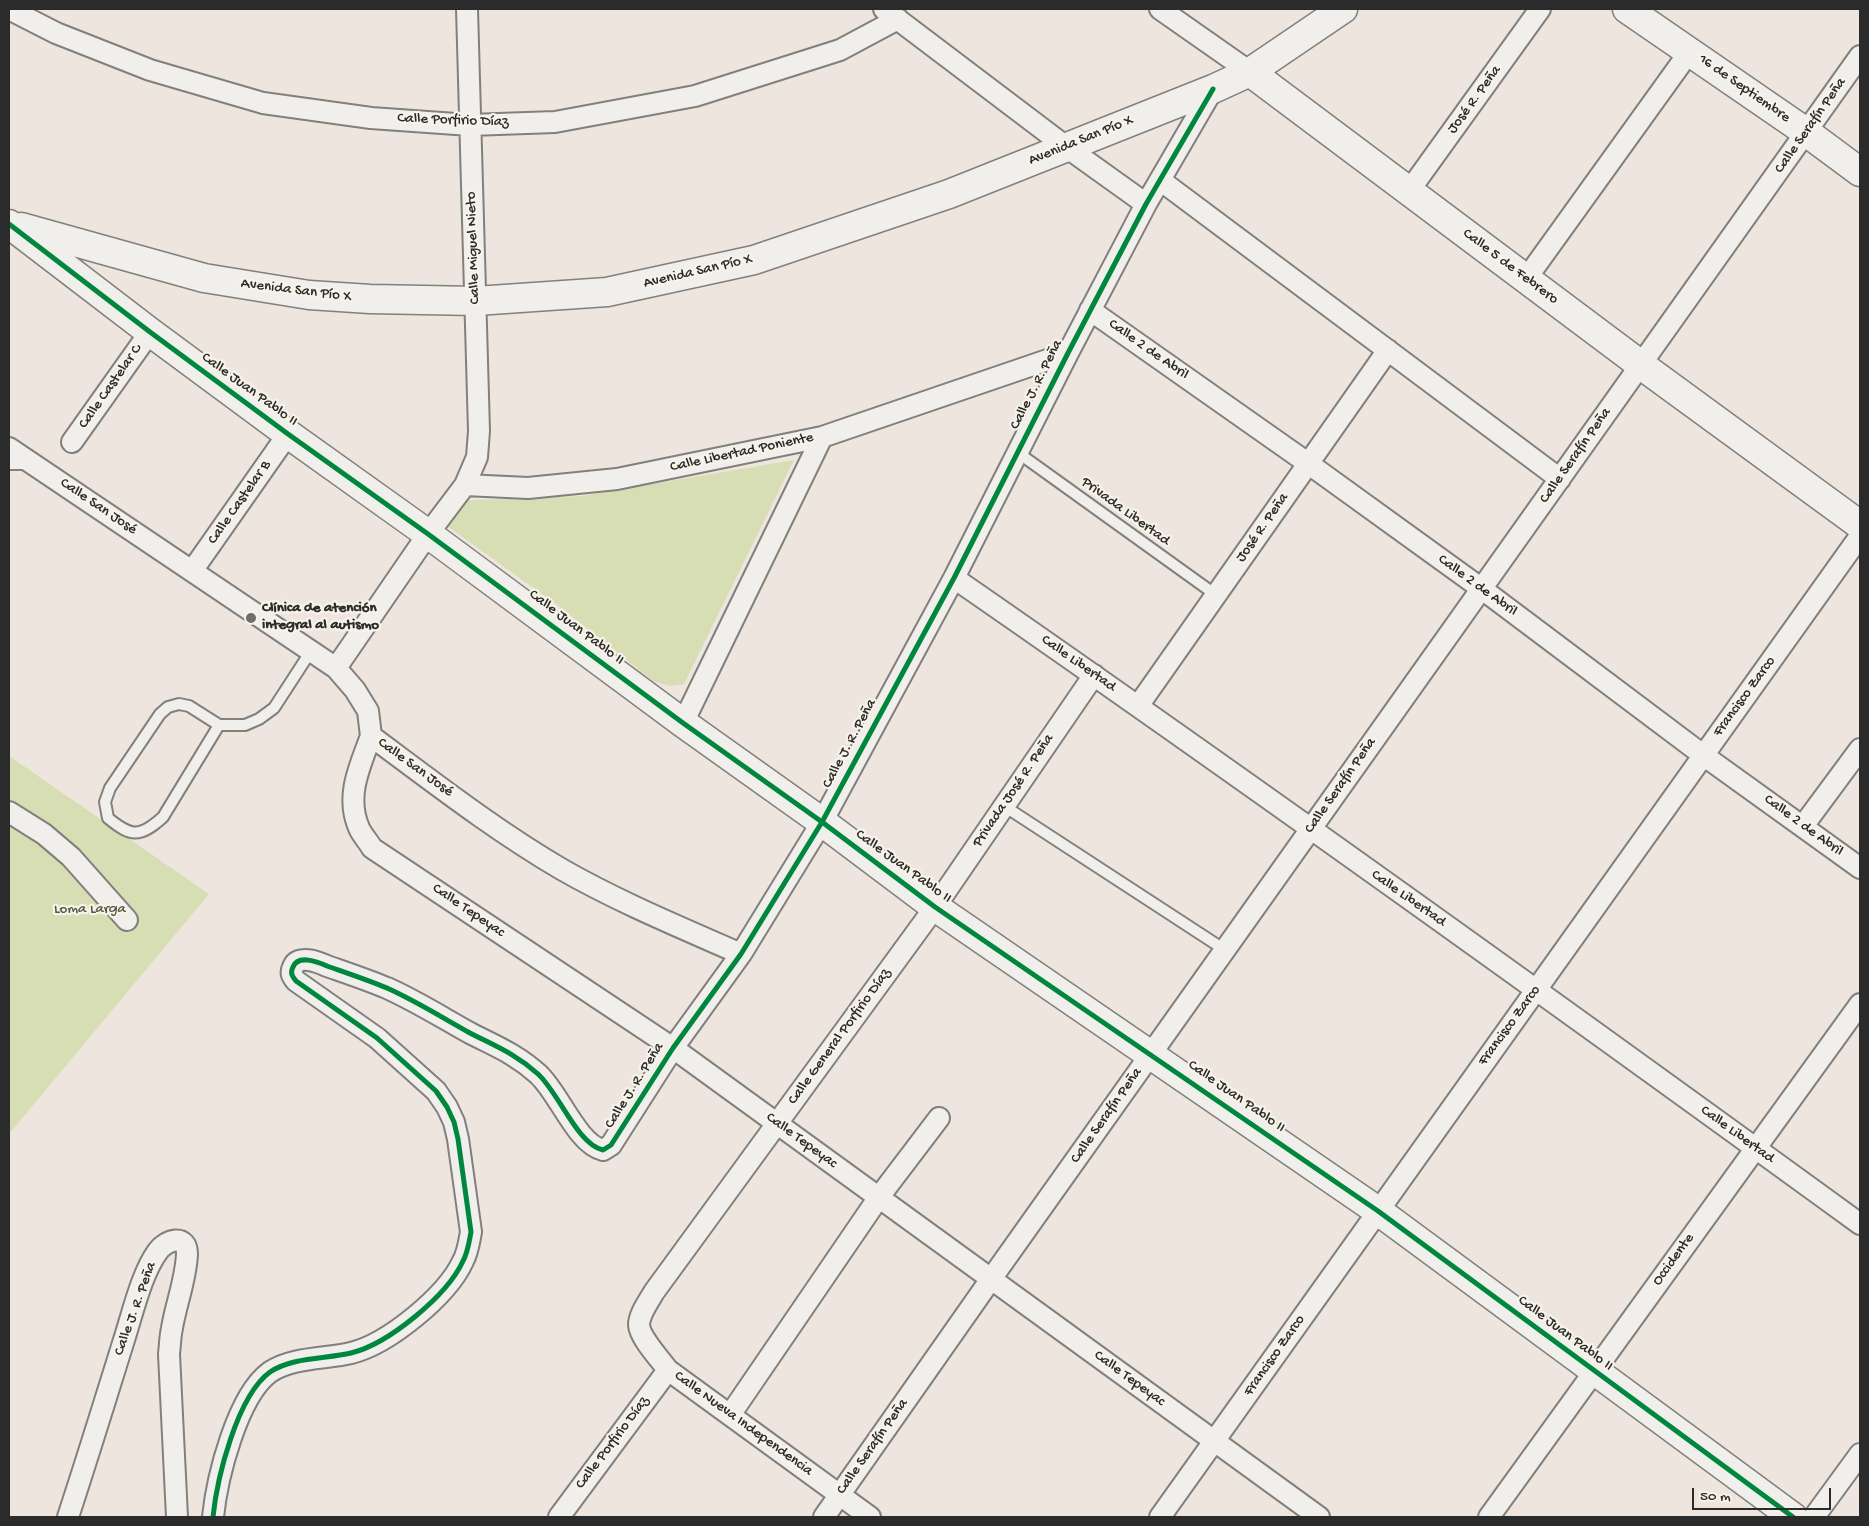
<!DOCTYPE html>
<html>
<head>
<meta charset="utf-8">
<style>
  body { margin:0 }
  #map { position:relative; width:1869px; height:1526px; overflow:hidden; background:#ede5de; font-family:"Gochi Hand",sans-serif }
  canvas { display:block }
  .frame { position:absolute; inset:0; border:10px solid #2b2b2b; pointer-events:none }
  .scale { position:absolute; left:1692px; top:1488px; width:139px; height:22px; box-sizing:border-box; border:2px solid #2b2b2b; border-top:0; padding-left:6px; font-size:15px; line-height:18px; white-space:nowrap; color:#2b2b2b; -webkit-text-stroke:4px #f7f3e8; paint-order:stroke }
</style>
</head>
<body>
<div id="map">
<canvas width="1869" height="1526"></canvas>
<div class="frame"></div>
<div class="scale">50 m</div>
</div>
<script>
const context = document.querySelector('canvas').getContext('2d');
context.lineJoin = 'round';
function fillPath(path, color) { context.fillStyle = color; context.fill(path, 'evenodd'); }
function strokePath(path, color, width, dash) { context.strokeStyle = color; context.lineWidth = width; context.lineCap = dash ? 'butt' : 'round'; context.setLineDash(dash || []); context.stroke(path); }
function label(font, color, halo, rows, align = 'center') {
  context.font = font + ' "Gochi Hand",sans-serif'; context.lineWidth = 4.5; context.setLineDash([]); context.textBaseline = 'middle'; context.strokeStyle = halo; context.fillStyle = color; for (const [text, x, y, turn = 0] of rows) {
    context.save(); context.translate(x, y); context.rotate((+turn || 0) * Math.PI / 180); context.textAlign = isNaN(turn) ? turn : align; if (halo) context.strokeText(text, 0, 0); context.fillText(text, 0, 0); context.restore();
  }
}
const green = new Path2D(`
  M794,460L684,684L669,686L653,681L560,607L443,523L452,501L582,496Z
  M9,756L209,894L9,1134Z`);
const lane = new Path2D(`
  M1017,452L1216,595
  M9,464H28
  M219,725L163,817C140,838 131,837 108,818L105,802L110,788L160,714L168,707L179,704L189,706L219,725H245L259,719L274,708L311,651
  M1004,806L1225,950`);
const street = new Path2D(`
  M9,9L56,33L150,70L263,103L371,118L470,125L555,122L695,96L840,50L898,19
  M884,9L1065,146L1146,204
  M1160,9L1250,72
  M1160,180L1560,479
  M1409,191L1540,9
  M1526,279L1690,51
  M1090,310L1309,464L1482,589L1703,755L1860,868
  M72,442L150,332
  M9,448L336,668L355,690L368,711L371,736C433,782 496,831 563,870C619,902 682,928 741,954
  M465,485L528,488L617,479L822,437L1068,353
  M192,571L288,434
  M954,578C1259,789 1560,1006 1860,1224
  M336,668L428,534L465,485L477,457L479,431L467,9
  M1138,706L1388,350
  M683,723L822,437
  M371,736C360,766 345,796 359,828C362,835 368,841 372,848L673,1048L1319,1517
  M9,812L44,834L71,857L127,920
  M1803,826L1860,749
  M730,1415L879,1197L939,1118
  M68,1517C87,1459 105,1401 123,1343C132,1316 141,1274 158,1251C166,1240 187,1233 187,1254C186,1279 176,1304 172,1328C170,1337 170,1346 169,1354L177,1517
  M213,1517C217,1478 237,1396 270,1372C292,1357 326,1359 351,1353C388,1344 447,1296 463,1261C468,1252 469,1242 471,1232L458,1139L454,1122L447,1107L436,1091L377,1038L296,981C292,976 290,973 293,967C298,954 318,962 327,966C347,973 368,980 387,988C416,1001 443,1018 470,1033C495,1046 516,1054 538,1074C559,1093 577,1144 603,1150L611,1145L673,1048L741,954L822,822L954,578L1068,353L1146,204L1213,89
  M559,1517L668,1370
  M824,1517L991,1279L1860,56
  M870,1517L668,1370C660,1359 640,1338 639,1325C639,1314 649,1301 654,1292L935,907L1094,675
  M1160,1517L1860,536
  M1489,1517L1860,1004
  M1814,1517L1860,1454`);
const secondary = new Path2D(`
  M1627,9L1806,132L1860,172
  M1250,72L1641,365L1860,525
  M9,224L150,332L288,434L428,534L683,723L822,822L935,907L1378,1211L1793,1517
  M21,227L204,278L309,295L370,299L476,301L607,292L754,260L949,194L1213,89L1250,72L1343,9`);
const cycleway = new Path2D(`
  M9,224L150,332L288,434L428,534L683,723L822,822L935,907L1378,1211L1793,1517
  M213,1517C217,1478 237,1396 270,1372C292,1357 326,1359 351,1353C388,1344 447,1296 463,1261C468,1252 469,1242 471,1232L458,1139L454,1122L447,1107L436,1091L377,1038L296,981C292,976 290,973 293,967C298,954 318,962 327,966C347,973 368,980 387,988C416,1001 443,1018 470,1033C495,1046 516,1054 538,1074C559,1093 577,1144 603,1150L611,1145L673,1048L741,954L822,822L954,578L1068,353L1146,204L1213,89`);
const markers = [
  [251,618,6,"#6f6c6a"]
];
const streetNames = [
  ["16 de Septiembre",1744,89,35],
  ["José R. Peña",1475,100,-54],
  ["Calle Porfirio Díaz",453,121,2],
  ["Calle Serafín Peña",1811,126,-55],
  ["Avenida San Pío X",1081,141,-22],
  ["Calle Miguel Nieto",474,248,-92],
  ["Calle 5 de Febrero",1510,267,37],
  ["Avenida San Pío X",698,272,-13],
  ["Avenida San Pío X",296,291,7],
  ["Calle 2 de Abril",1148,350,35],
  ["Calle J. R. Peña",1037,385,-63],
  ["Calle Castelar C",111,387,-55],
  ["Calle Juan Pablo II",249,390,36],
  ["Calle Libertad Poniente",742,453,-12],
  ["Calle Serafín Peña",1576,456,-55],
  ["Calle Castelar B",240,503,-55],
  ["Calle San José",98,507,34],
  ["Privada Libertad",1125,512,36],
  ["José R. Peña",1263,528,-55],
  ["Calle 2 de Abril",1477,586,36],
  ["Calle Juan Pablo II",576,628,37],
  ["Calle Libertad",1078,664,35],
  ["Francisco Zarco",1745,697,-54],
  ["Calle J. R. Peña",850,744,-62],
  ["Calle San José",415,768,36],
  ["Calle Serafín Peña",1341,786,-55],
  ["Privada José R. Peña",1014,791,-56],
  ["Calle 2 de Abril",1803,826,36],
  ["Calle Juan Pablo II",903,867,36],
  ["Calle Libertad",1408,899,35],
  ["Calle Tepeyac",468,911,34],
  ["Francisco Zarco",1510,1026,-54],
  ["Calle General Porfirio Díaz",840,1037,-54],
  ["Calle J. R. Peña",635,1086,-58],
  ["Calle Juan Pablo II",1236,1097,35],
  ["Calle Serafín Peña",1107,1116,-55],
  ["Calle Libertad",1737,1135,36],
  ["Calle Tepeyac",801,1141,36],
  ["Occidente",1674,1260,-54],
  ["Calle J. R. Peña",136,1309,-70],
  ["Calle Juan Pablo II",1565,1334,37],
  ["Francisco Zarco",1275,1356,-55],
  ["Calle Tepeyac",1129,1379,36],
  ["Calle Nueva Independencia",743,1424,36],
  ["Calle Porfirio Díaz",613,1443,-53],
  ["Calle Serafín Peña",873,1447,-55]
];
const poiNames = [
  ["Clínica de atención",262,609],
  ["integral al autismo",262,626]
];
const parkNames = [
  ["Loma Larga",90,910]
];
fillPath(green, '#d7deb3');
strokePath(lane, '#827f7c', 14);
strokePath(street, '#827f7c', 24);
strokePath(secondary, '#827f7c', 31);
strokePath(lane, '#f1efeb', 10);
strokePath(street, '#f1efeb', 20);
strokePath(secondary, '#f1efeb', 28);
strokePath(cycleway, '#00873e', 5);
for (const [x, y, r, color] of markers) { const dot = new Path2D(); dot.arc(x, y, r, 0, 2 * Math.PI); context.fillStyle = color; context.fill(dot); strokePath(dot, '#f7f3e8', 2); }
label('15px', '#2b2b2b', '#f7f3e8', streetNames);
label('bold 15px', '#2b2b2b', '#f7f3e8', poiNames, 'left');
label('15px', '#525644', '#f7f3e8', parkNames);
</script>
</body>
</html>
